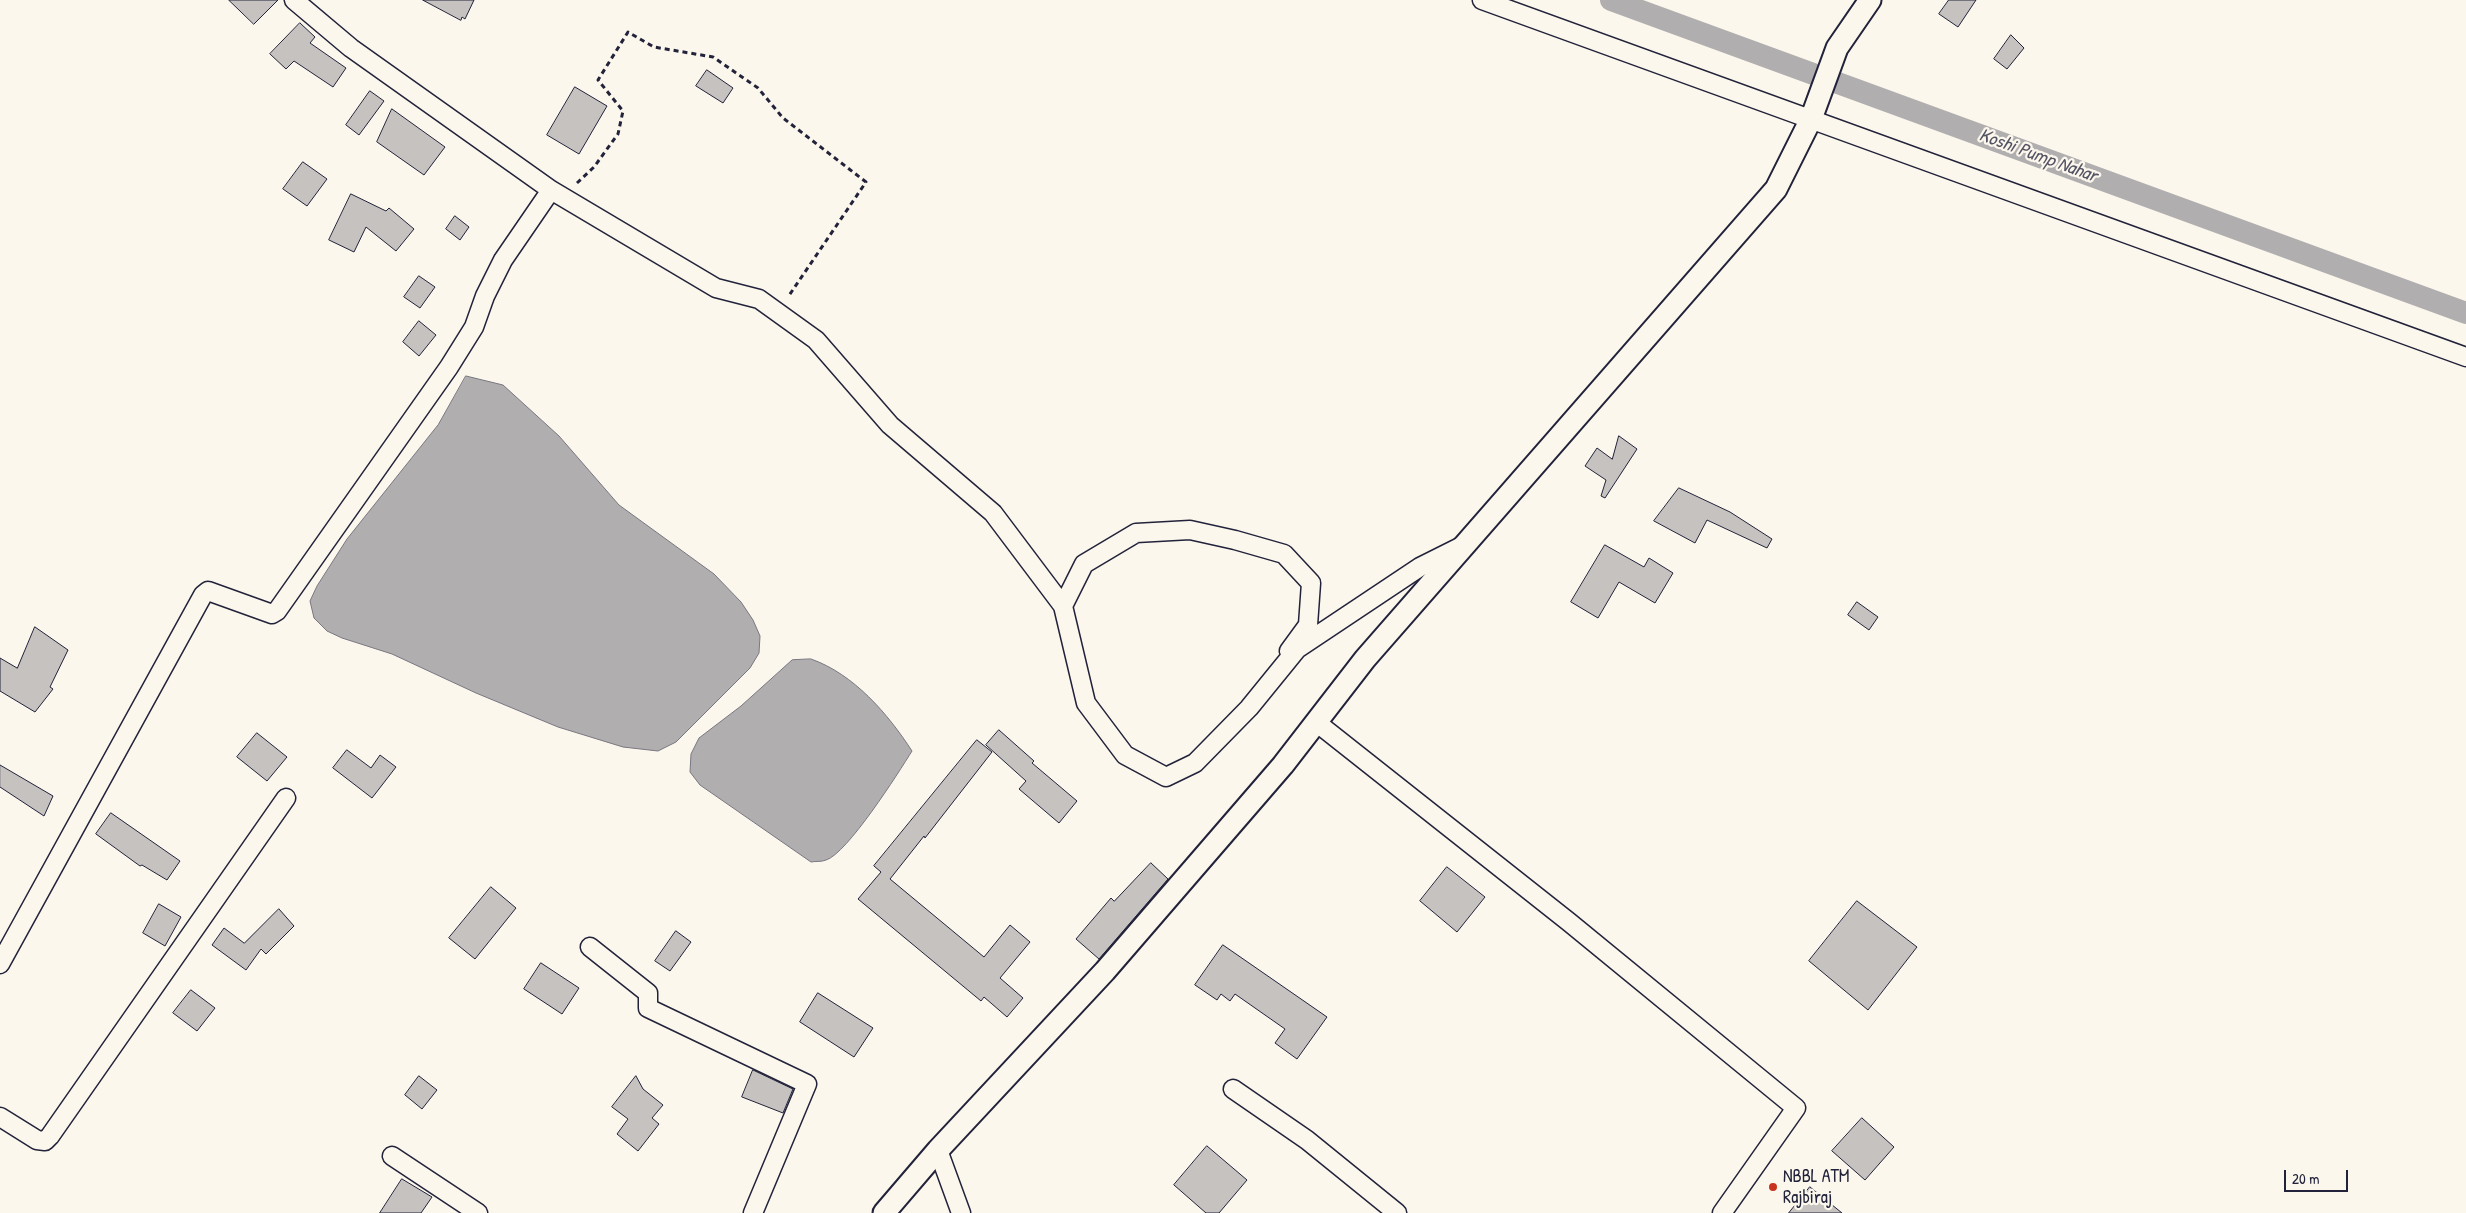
<!DOCTYPE html>
<html>
<head>
<meta charset="utf-8">
<style>
  body { margin:0 }
  #map { position:relative; width:2466px; height:1213px; overflow:hidden; background:#fbf7ec; font-family:"Patrick Hand",sans-serif }
  canvas { display:block }
  .scale { position:absolute; left:2284px; top:1170px; width:64px; height:22px; box-sizing:border-box; border:2px solid #22223b; border-top:0; padding-left:6px; font-size:15px; line-height:18px; white-space:nowrap; color:#22223b; -webkit-text-stroke:4px #fbf7ec; paint-order:stroke }
</style>
</head>
<body>
<div id="map">
<canvas width="2466" height="1213"></canvas>
<div class="scale">20 m</div>
</div>
<script>
const context = document.querySelector('canvas').getContext('2d');
context.lineJoin = 'round';
function fillPath(path, color) { context.fillStyle = color; context.fill(path, 'evenodd'); }
function strokePath(path, color, width, dash) { context.strokeStyle = color; context.lineWidth = width; context.lineCap = dash ? 'butt' : 'round'; context.setLineDash(dash || []); context.stroke(path); }
function label(font, color, halo, rows, align = 'center') {
  context.font = font + ' "Patrick Hand",sans-serif'; context.lineWidth = 4.5; context.setLineDash([]); context.textBaseline = 'middle'; context.strokeStyle = halo; context.fillStyle = color; for (const [text, x, y, turn = 0] of rows) {
    context.save(); context.translate(x, y); context.rotate((+turn || 0) * Math.PI / 180); context.textAlign = isNaN(turn) ? turn : align; if (halo) context.strokeText(text, 0, 0); context.fillText(text, 0, 0); context.restore();
  }
}
const water = new Path2D(`
  M466,376L503,385L559,436L619,505L714,574L741,602L753,620L760,636L759,653L750,668L676,742L658,751L623,747L558,727L476,693L392,654L342,638L327,631L314,618L310,601L317,586L347,539L438,425Z
  M811,659C854,674 888,714 912,751C899,772 847,854 826,860C822,862 816,861 811,862L700,785L690,772L691,754L699,738L741,706L792,660Z`);
const canal = new Path2D(`
  M1611,0L2466,313`);
const building = new Path2D(`
  M229,0H278L254,24Z
  M423,0H474L465,19L462,17L461,20Z
  M1949,0H1976L1958,27L1939,14Z
  M300,23L315,37L310,43L346,68L333,87L294,61L286,69L270,54Z
  M2011,35L2024,48L2007,69L1994,59Z
  M707,70L733,88L723,103L696,86Z
  M575,87L607,106L579,154L547,135Z
  M370,91L384,101L359,135L346,125Z
  M392,109L445,147L424,175L377,142Z
  M303,162L327,179L307,206L283,189Z
  M351,194L386,211L389,208L414,229L396,251L366,227L354,252L329,240Z
  M455,216L469,227L460,240L446,229Z
  M419,276L435,287L420,308L404,297Z
  M419,321L436,335L419,356L403,342Z
  M1619,436L1637,449L1605,498L1601,496L1606,480L1585,466L1597,448L1612,459Z
  M1679,488L1730,512L1772,539L1767,548L1707,520L1695,543L1654,521Z
  M1605,545L1644,567L1649,558L1673,573L1655,603L1619,582L1598,618L1571,602Z
  M1857,602L1878,617L1869,630L1848,615Z
  M35,627L68,650L50,687L53,689L35,712L0,691V658L17,668Z
  M999,730L1034,761L1032,763L1077,801L1059,823L1019,789L1026,781L986,745Z
  M257,733L287,757L267,781L237,757Z
  M977,740L992,752L925,838L924,836L890,879L984,957L1010,925L1030,942L1000,978L1023,998L1007,1017L984,997L981,1001L858,899L881,872L874,866Z
  M347,750L371,768L380,755L396,767L372,798L333,768Z
  M0,765L53,796L44,816L0,787Z
  M111,813L180,861L167,880L142,865L140,866L96,834Z
  M1151,863L1168,879L1099,959L1076,939L1111,898L1114,901Z
  M1447,867L1485,897L1457,932L1420,901Z
  M491,887L516,908L475,959L449,938Z
  M1857,901L1917,947L1868,1010L1809,961Z
  M159,904L181,917L165,946L143,933Z
  M279,909L294,926L266,954L261,949L246,970L212,945L224,928L244,943Z
  M676,931L691,942L670,971L655,961Z
  M1223,945L1327,1017L1297,1059L1275,1043L1285,1029L1235,994L1230,1001L1221,994L1217,1000L1195,985Z
  M541,963L579,988L562,1014L524,989Z
  M191,990L215,1008L197,1031L173,1013Z
  M818,993L873,1028L854,1057L800,1022Z
  M753,1070L793,1089L783,1113L742,1097Z
  M419,1076L437,1090L422,1109L405,1095Z
  M636,1076L643,1089L663,1105L652,1118L659,1124L638,1151L617,1134L628,1119L612,1107Z
  M1862,1118L1894,1147L1865,1180L1832,1151Z
  M1207,1146L1247,1180L1219,1213H1206L1174,1185Z
  M402,1179L432,1197L421,1213H380Z
  M1810,1187L1842,1213H1789Z`);
const path = new Path2D(`
  M577,183L594,167L618,134L623,111L598,80L628,32L654,47L713,57L758,88L783,118L866,182L788,297`);
const minor = new Path2D(`
  M294,0L351,48L551,190L716,288L759,299L816,340L890,425L993,513L1063,606L1086,703L1125,755L1166,777L1195,763L1249,708L1297,649L1420,567L1462,546
  M1482,0L2466,357
  M1063,606L1084,564L1136,533L1190,530L1235,540L1284,554L1311,583L1308,625L1289,651
  M1316,722L1569,922L1796,1108L1722,1213
  M590,947L648,993V1008L807,1084L753,1213
  M0,964L203,595L208,591L272,614L277,611L449,367L474,327L485,296L503,260L551,190
  M1233,1089L1307,1140L1397,1213
  M0,1117L37,1140L45,1141L50,1136L286,798
  M938,1150L961,1213
  M392,1156L478,1213`);
const tertiary = new Path2D(`
  M884,1213L938,1150L1105,971L1283,765L1365,659L1776,189L1811,119L1837,48L1870,0`);
const markers = [
  [1773,1187,5,"#c8321e"]
];
const poiNames = [
  ["NBBL ATM",1783,1177],
  ["Rajbiraj",1783,1198]
];
const waterNames = [
  ["Koshi Pump Nahar",2038,156,20]
];
fillPath(water, '#b1aeb0');
strokePath(water, '#787681', 1);
strokePath(canal, '#b1aeb0', 22);
fillPath(building, '#c6c2c0');
strokePath(building, '#22223b', 1);
strokePath(minor, '#22223b', 21);
strokePath(tertiary, '#22223b', 25);
strokePath(path, '#22223b', 3, [5, 4]);
strokePath(minor, '#fbf7ec', 18);
strokePath(tertiary, '#fbf7ec', 21);
for (const [x, y, r, color] of markers) { const dot = new Path2D(); dot.arc(x, y, r, 0, 2 * Math.PI); context.fillStyle = color; context.fill(dot); strokePath(dot, '#fbf7ec', 2); }
label('18px', '#22223b', '#fbf7ec', poiNames, 'left');
label('italic 19px', '#545364', '#fbf7ec', waterNames);
</script>
</body>
</html>
